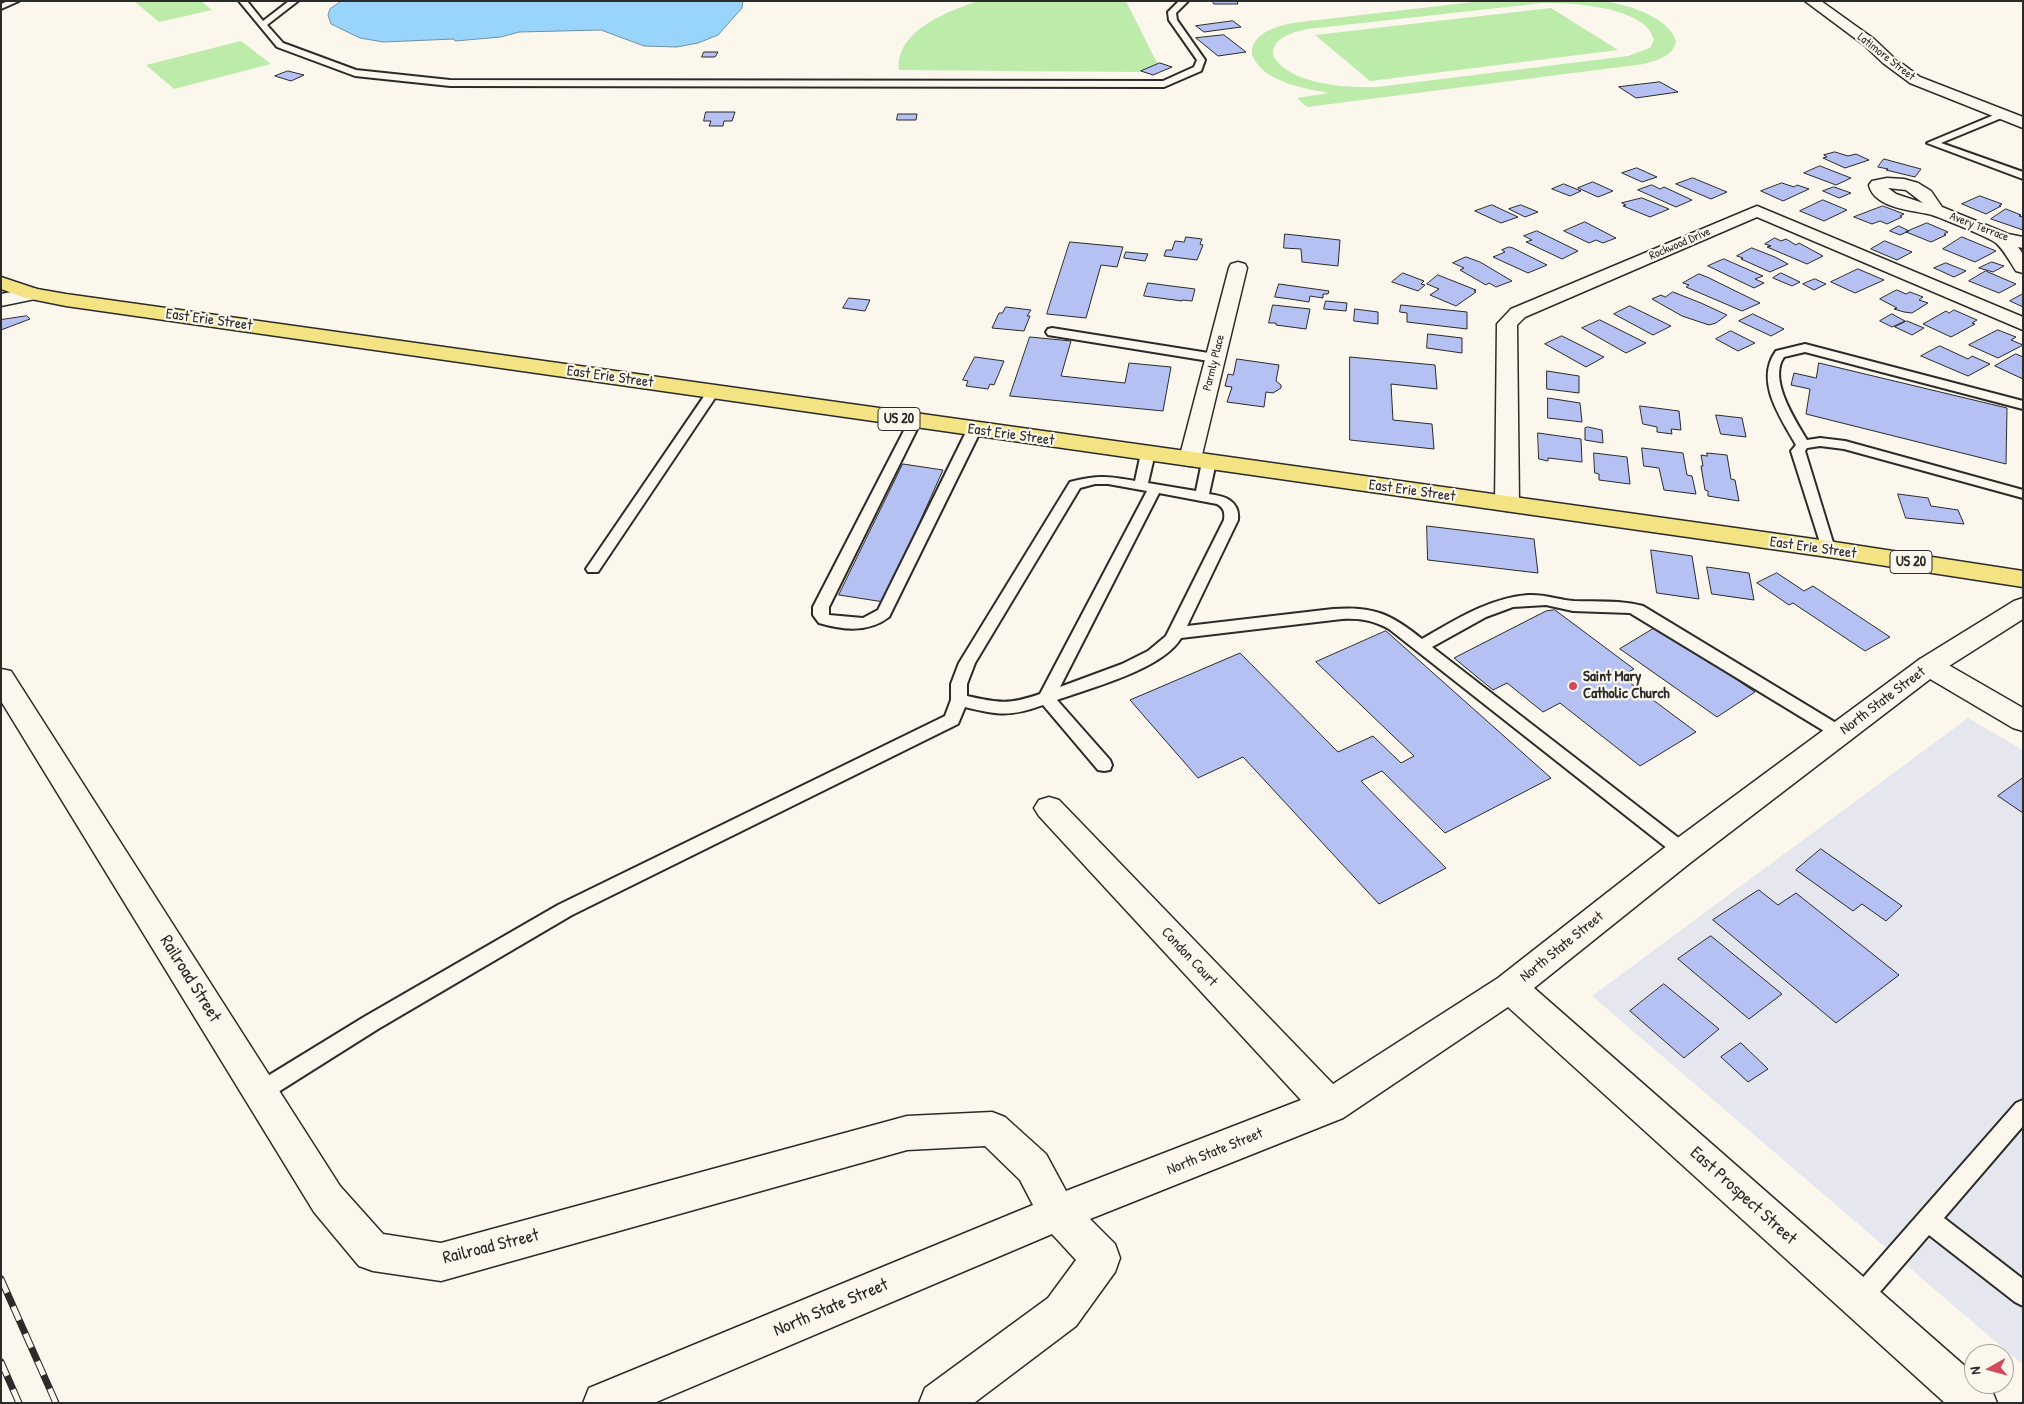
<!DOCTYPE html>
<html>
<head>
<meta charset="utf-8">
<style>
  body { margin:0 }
  #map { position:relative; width:2024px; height:1404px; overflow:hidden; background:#fbf7ec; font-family:"Patrick Hand",sans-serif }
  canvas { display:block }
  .frame { position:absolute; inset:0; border:2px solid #2b2b2b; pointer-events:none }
  .north { position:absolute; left:1964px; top:1344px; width:50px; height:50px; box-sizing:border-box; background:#fbf7ec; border:1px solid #a8a59f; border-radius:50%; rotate:263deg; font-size:14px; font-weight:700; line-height:20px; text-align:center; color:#2b2b2b }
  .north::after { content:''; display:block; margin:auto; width:18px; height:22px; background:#d1495b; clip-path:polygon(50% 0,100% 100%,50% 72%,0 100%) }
</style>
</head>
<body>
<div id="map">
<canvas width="2024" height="1404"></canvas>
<div class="frame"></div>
<div class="north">N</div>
</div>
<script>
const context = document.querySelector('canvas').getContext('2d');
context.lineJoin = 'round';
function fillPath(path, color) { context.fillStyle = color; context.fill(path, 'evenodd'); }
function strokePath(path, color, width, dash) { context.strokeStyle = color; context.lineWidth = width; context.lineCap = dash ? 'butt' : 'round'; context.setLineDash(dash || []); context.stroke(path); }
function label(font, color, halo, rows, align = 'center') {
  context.font = font + ' "Patrick Hand",sans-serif'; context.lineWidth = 4.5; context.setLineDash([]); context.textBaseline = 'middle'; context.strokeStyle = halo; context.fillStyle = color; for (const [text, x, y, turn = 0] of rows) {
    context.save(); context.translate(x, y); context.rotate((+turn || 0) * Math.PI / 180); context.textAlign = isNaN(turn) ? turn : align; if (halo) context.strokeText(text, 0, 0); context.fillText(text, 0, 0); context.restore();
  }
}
const built = new Path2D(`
  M1968,718L2023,750V1365L1592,996Z`);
const green = new Path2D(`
  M134,1H201L212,10L159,22Z
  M979,1H1126L1158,65L1142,72L899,70C895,31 948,11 979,1Z
  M1482,1C1522,1 1562,0 1602,1C1624,3 1672,18 1676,42C1672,57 1657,60 1644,64L1307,107L1297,98L1329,93C1303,88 1263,82 1252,55C1250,28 1290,23 1309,21ZM1543,3C1570,2 1648,7 1654,40L1650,48L1628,56L1377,87C1348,88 1288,85 1273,55C1272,37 1294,32 1308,29Z
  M1551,8L1618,50L1370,81L1315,35Z
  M241,41L271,64L174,89L146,65Z`);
const water = new Path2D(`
  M342,1H743L742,8L718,35L698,43L677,47L644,46L601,30L519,32L501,37L455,41L454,39L383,42L360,38L331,24L328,15L330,9Z`);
const building = new Path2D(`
  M1213,1H1237L1238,4H1214Z
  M1233,21L1241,27L1204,32L1196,26Z
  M1224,35L1246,52L1218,56L1196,38Z
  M704,52H718L715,57H702Z
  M1160,63L1172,67L1153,75L1141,71Z
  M288,71L304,75L291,81L275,76Z
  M1660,82L1678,92L1636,98L1619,87Z
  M706,112H735L732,121H724L723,126H709L711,121H704Z
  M898,114H917L916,120H897Z
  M1835,152L1848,156L1856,154L1869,160L1845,168L1823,158L1827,157L1824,155Z
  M1884,159L1921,169L1915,177L1886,170L1888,169L1878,167Z
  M1820,166L1851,178L1836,185L1804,173Z
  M1637,168L1657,177L1642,182L1622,173Z
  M1693,178L1727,192L1711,199L1676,184Z
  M1593,182L1613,191L1598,197L1578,188Z
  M1782,183L1794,187L1797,185L1809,189L1783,201L1761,191Z
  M1564,184L1581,191L1570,196L1552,189Z
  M1652,185L1660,189L1664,187L1692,200L1676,207L1638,190Z
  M1834,187L1851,193L1839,198L1823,191Z
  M1980,196L2002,204L1999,206H2001L1986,214L1962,204Z
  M1642,198L1669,209L1650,217L1623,206L1626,205L1622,203Z
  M1823,200L1847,210L1824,221L1800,211Z
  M1492,205L1518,217L1501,223L1475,211Z
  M1521,205L1538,212L1525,217L1509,209Z
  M1883,206L1904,214L1900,216L1902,217L1887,224L1880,221L1872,224L1854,217Z
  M2006,209L2021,215L2019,216L2023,217V230L1991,219Z
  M1585,222L1616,238L1603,243L1596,240L1589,243L1564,231Z
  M1927,223L1948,232L1944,234L1946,235L1931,242L1906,232Z
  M1899,226L1909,231L1900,235L1890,231Z
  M1537,231L1578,251L1562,259L1526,242L1532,240L1524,236Z
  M1285,234L1340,240L1338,266L1302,262L1301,249L1284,248Z
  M1186,237L1202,239L1200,244L1203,245L1197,260L1164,256L1166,250H1172L1175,241L1184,242Z
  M1962,237L1996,251L1975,262L1943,249Z
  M1775,238L1781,241L1786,239L1796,245L1799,243L1823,256L1807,264L1767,247L1771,246L1765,244Z
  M1885,241L1912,252L1897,260L1871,249Z
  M1070,242L1123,247L1117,267L1101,265L1086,318L1047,314Z
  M1509,247L1513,248L1547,265L1528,273L1493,257L1505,252L1502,250Z
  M1752,248L1775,257L1788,264L1770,272L1741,259L1743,258L1737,256Z
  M1126,252L1148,254L1145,261L1124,258Z
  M1466,257L1480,262L1512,281L1496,287L1489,283L1486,285L1460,270L1464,268L1453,263Z
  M1724,259L1763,276L1755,279L1764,283L1754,288L1708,266Z
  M1992,262L2004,266L1993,272L1979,268Z
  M1946,263L1966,271L1954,277L1934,268Z
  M1858,269L1884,280L1855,293L1831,282Z
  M1986,271L1988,272L2016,284L1999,293L1969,281Z
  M1403,273L1424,281L1421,284L1425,285L1418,291L1392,282Z
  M1781,273L1800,282L1792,286L1773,278Z
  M1699,274L1707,277L1760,303L1742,311L1686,287L1689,285L1683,283Z
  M1438,275L1476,290L1474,291L1476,292L1456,306L1430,295L1439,289L1427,284Z
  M1815,279L1826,284L1814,290L1803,284Z
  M1148,283L1195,289L1192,301L1182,300V301L1144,296Z
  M1279,284L1329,291L1328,294H1323V298L1310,296L1309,302L1290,299L1275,297Z
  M1897,290L1906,294L1910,292L1923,297L1919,300L1928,303L1912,313L1904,312L1894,309L1897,308L1880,299Z
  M1673,292L1701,303L1727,315L1716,323L1709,325L1682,316L1652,299L1661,295L1665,297Z
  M2023,294V307L2010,301Z
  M849,298L870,300L865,311L843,308Z
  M1326,301L1347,303L1346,311L1324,309Z
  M1273,305L1310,309L1306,329L1276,325V323H1269Z
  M1401,305L1467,312V329L1407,322V313L1400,312Z
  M1630,306L1671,326L1653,335L1614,314Z
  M1006,307L1031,310L1027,316H1030L1024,331L992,328L999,313H1002Z
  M1355,309L1378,312V324L1354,321Z
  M1954,310L1977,320L1972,323L1975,324L1951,337L1923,324L1946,311L1949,313Z
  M1753,314L1784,329L1771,336L1739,321Z
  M1892,314L1905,321L1892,327L1880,321Z
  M27,316L30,319L1,330V320Z
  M1600,320L1646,343L1626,353L1582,328Z
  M1907,321L1924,328L1912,335L1895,327Z
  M1998,330L2016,337L2011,340L2023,345L1998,358L1969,345Z
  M1731,331L1755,343L1738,351L1716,339Z
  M1428,334L1462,338V353L1427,348Z
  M1562,336L1604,357L1586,367L1545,344Z
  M1030,337L1071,341L1061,376L1125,383L1129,363L1171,367L1163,411L1010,396Z
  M1940,346L1968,359L1972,356L1990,364L1968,376L1921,356Z
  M2016,354L2023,357V379L1995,366Z
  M975,357L1004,361L994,385L990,384L988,389L966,386L968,381L963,380Z
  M1350,357L1435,365L1437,389L1391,384L1393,420L1432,424L1434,449L1350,440Z
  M1237,359L1279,365L1276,381L1281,385V388L1273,393L1266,392L1264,407L1227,402L1232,387L1225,386L1228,374L1233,375Z
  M1819,363L2007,408L2006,464L1806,414L1810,389L1791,385L1794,373L1816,378Z
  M1547,371L1579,376V393L1547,389Z
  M1548,398L1580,403L1582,422L1548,418Z
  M1640,406L1679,411L1681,430L1671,429L1672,434L1657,432V427L1643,424Z
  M1716,415L1742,418L1746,437L1721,434Z
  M1588,427L1602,430L1603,443L1585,440V428Z
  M1538,433L1581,439L1582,462L1548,458V461L1539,459Z
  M1642,448L1683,453L1687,475L1692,476L1696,494L1664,490L1659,468L1644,466Z
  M1594,453L1627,457L1630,484L1599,480V474L1595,473Z
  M1707,453L1727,455L1731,479L1735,480L1739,501L1708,496V491L1705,490L1701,466H1703L1701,455L1707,456Z
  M903,464L943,470L884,602L839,595Z
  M1898,494L1928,498L1931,506L1958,510L1964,524L1906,518Z
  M1427,526L1534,539L1538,573L1428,560Z
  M1651,550L1692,556L1699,599L1657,593Z
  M1707,567L1749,573L1754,600L1712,594Z
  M1777,573L1804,591L1813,586L1890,637L1865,651L1793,603L1789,605L1757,583Z
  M1555,610L1634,669L1621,676L1696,732L1640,766L1560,703L1543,712L1507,683L1493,690L1454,658L1546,611Z
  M1658,626L1755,692L1717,717L1620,649Z
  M1386,631L1551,778L1445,833L1382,771L1361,781L1446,868L1379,904L1243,757L1198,778L1130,700L1240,653L1338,752L1373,736L1401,763L1414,756L1316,662Z
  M2023,778V813L1998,796Z
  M1821,849L1902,906L1886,921L1862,904L1853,911L1796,870Z
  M1759,890L1778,905L1796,893L1899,975L1836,1023L1713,920Z
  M1711,936L1782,994L1749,1019L1678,959Z
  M1664,984L1719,1029L1684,1058L1630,1011Z
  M1741,1043L1768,1069L1748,1082L1721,1057Z`);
const lane = new Path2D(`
  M8,1H19L1,9V4Z
  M239,1H247L263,21L289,1H298L267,25L283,43L356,70L450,80L1163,81L1194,67L1197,60L1169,20L1168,12L1179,1H1188L1176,13L1177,20L1205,60L1201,71L1164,87L450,86L355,76L277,47Z
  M2001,112L2006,115L2004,117L1941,143L2023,172V179L1927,143Z
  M1052,328L1215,354L1221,358L1215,362L1048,335L1046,332L1048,329Z
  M1805,344L2023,401V409L1805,352L1784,357C1768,379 1795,420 1807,440L1820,438L1845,441L2023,490V498L1844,449L1820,446L1807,448L1805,451L1835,549L1833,552H1823L1791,451L1796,445C1781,418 1754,381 1776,351Z
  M713,388L719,392L598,572H588L586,569L588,566L709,389Z
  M915,417L921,421L829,607V615L863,618L878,610L967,430L974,426L981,430L889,617C868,633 843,630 819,623L813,615V607L909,421Z
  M1148,449L1155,453L1148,483L1196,491L1202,462L1209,458L1214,459L1216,462L1209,494C1225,496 1240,501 1238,520L1187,626L1333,609C1374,606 1391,614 1422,639C1455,620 1489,598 1528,595C1545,594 1559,600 1574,601C1598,602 1620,600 1643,606L1846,729L1848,733L1846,737L1840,739L1834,737L1630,613L1573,611L1546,605L1513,607L1486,617L1432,647L1689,846L1692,851L1689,856L1683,858L1677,856L1389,629C1373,620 1359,618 1342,619L1181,638C1163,669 1091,688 1057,700L1110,760L1112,765L1110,770L1104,771L1098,770L1043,705C1011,717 997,715 965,707L958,724L572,915L378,1029L267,1099L260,1102L253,1099L250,1092L253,1085L364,1017L558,905L945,716L951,700V684L959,663L1070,482C1097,475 1107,476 1135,481L1141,453ZM1095,484H1108L1147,491L1040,694C1009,705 999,703 967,696V684L975,663L1080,488ZM1159,493L1217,504C1224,508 1225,512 1224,520L1166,636L1148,651L1122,664L1060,687Z
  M2023,1100V1126L1944,1218L2023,1279V1306L2015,1302L1929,1235L1867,1307L1859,1311L1851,1307L1847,1299L1851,1291L2016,1103Z`);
const street = new Path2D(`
  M1805,1H1821L1874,39L1893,57L1920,77L2023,117V128L1910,83L1883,63L1864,45Z
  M1887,178L1904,179L1918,183L1931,191L1942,207L2008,234L2023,237V248L2018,247L2023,254V273L2016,271C2010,262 2004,250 1996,243C1991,238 1941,218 1932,215C1914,210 1874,209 1869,185L1872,181ZM1888,188L1906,190L1923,203L1896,194Z
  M1757,206L2023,317V330L1757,217L1525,317L1517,325L1519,504L1515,509L1507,511L1499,509L1495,504L1497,324L1511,309Z
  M1238,262L1245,264L1247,268L1201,459L1198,464L1190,466L1182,464L1179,459L1229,268L1231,264Z
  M33,288L40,290L43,294L40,298L1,306V294Z
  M2023,598V619L1938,673L1690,863L1534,988L1974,1374V1384H1986L1991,1388L1997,1403H1945L1508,1007L1343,1118L1090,1219L1115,1244L1120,1258L1115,1272L1076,1326L974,1403H919L925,1388L1048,1298L1076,1260L1052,1234L654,1403H583L589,1388L1033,1205L1020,1180L985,1146L907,1150L441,1281L373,1271L359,1266L314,1212L1,701V669L11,671L340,1186L383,1234L441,1243L907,1116L992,1112L1005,1117L1046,1154L1066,1191L1301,1100L1039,816L1034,808L1039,800L1049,797L1059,800L1333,1084L1498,978L1668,845L1920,659L2014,601Z`);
const secondary = new Path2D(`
  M1929,657L1938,659L2023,708V731L2013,728L1920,673L1916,666L1920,659Z`);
const primary = new Path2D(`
  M1,277L37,289L66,294L1828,541L2023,571V587L1828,557L66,306L26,298L1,289Z`);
const rail = new Path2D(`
  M1,1279L56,1403
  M1,1362L19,1403`);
const markers = [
  [1573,686,5,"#d1495b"]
];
const farStreetnames = [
  ["Latimore Street",1886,57,38],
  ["Avery Terrace",1979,227,21],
  ["Rockwood Drive",1680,244,-23],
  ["Parmly Place",1214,363,-76]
];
const shields = [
  [899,419,42],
  [1911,562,42]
];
const shieldNames = [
  ["US 20",899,419],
  ["US 20",1911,562]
];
const streetNames = [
  ["East Erie Street",209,320,8],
  ["East Erie Street",610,377,8],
  ["East Erie Street",1011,435,8],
  ["East Erie Street",1412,491,8],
  ["East Erie Street",1813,548,8],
  ["North State Street",1883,701,-37],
  ["North State Street",1562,947,-39],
  ["Condon Court",1189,957,47],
  ["North State Street",1215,1152,-22]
];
const poiNames = [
  ["Saint Mary",1583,677],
  ["Catholic Church",1583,694]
];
const nearStreetnames = [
  ["Railroad Street",190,979,58],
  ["East Prospect Street",1743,1196,42],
  ["Railroad Street",491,1247,-14],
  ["North State Street",831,1308,-23]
];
fillPath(built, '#e6e7ee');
fillPath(green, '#bdebaa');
fillPath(water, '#99d4fa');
strokePath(water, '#6d90a7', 1);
fillPath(building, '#b4c1f2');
strokePath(building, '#2b2b2b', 1);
strokePath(lane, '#2b2b2b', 4);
strokePath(street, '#2b2b2b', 3);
strokePath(secondary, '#2b2b2b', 3);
strokePath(primary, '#2b2b2b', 3);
fillPath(lane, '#fbf7ec');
fillPath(street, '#fbf7ec');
fillPath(secondary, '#fbf7ec');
fillPath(primary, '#f4e382');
strokePath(rail, '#2b2b2b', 7);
strokePath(rail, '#fbf7ec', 5, [15]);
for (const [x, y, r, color] of markers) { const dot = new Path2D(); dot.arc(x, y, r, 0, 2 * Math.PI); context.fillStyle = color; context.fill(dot); strokePath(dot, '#fbf7ec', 2); }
label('12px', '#2b2b2b', '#fbf7ec', farStreetnames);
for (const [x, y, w] of shields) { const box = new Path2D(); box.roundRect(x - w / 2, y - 11.5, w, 23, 4); context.fillStyle = '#fbf7ec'; context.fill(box); strokePath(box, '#2b2b2b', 1); }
label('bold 14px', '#2b2b2b', null, shieldNames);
label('15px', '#2b2b2b', '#fbf7ec', streetNames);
label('bold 15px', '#2b2b2b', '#fbf7ec', poiNames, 'left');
label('18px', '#2b2b2b', '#fbf7ec', nearStreetnames);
</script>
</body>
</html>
